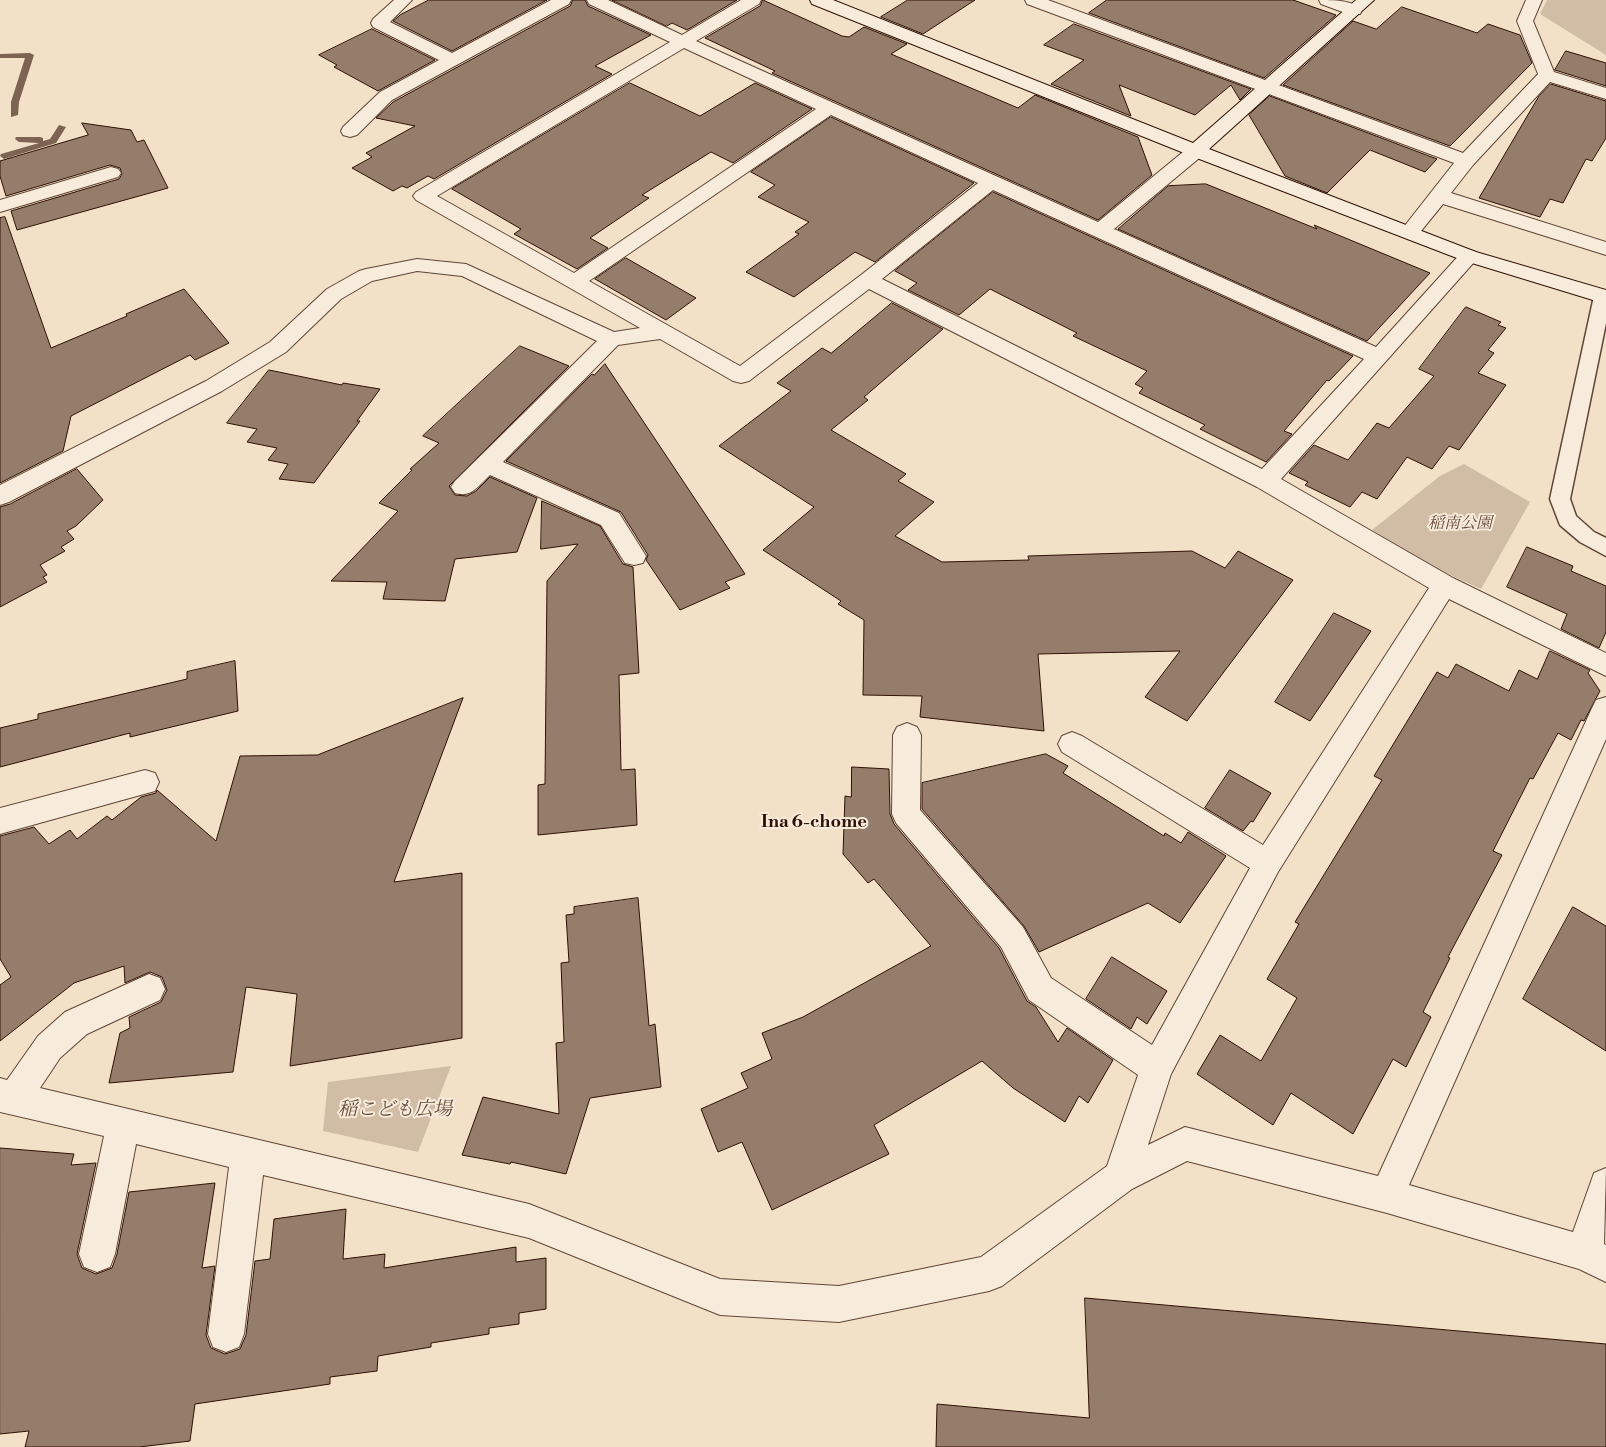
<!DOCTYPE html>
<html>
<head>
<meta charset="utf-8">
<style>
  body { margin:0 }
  canvas { display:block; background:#f2e0c7 }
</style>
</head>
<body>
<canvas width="1606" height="1447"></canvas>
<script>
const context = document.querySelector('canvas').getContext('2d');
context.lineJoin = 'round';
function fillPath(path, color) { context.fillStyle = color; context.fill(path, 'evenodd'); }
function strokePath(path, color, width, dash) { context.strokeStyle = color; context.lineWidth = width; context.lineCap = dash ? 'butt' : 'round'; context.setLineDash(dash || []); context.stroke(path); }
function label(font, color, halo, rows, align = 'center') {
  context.font = font + ' "Libre Bodoni","Noto Serif JP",serif'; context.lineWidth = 4; context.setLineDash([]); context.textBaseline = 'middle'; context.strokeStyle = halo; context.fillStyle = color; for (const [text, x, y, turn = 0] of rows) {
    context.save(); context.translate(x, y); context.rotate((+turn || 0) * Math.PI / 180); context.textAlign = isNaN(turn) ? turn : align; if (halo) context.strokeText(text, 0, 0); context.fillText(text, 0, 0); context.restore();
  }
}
const green = new Path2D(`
  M1547,0H1606V55L1540,14Z
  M1464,464L1530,502L1481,589L1437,569L1372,530L1440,476Z
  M451,1066L418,1152L323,1131L328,1082Z`);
const stream = new Path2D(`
  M30,53L34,55L19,102L18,115L11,117V102L25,58H0V54Z
  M59,125L66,127L56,143L4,159L0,156L1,154L39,143L19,142L15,139L16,137H40L43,138V141L50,139Z`);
const building = new Path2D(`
  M429,0H547L452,51L393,21L400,15Z
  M573,0H585L588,6L651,35L595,66L612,74L434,179L428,176L407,188L402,186L393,191L352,168L372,157L366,153L415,126L376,118L393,102L570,6Z
  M612,0H737L687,30L672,23L667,26Z
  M763,0L842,36L849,37L864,27L907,44L891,54L1018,108L1035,95L1138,137L1152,175L1098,220L772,73L775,71L705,38L760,6Z
  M908,0H975L923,34L881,17Z
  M1107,0H1293L1336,15L1264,78L1089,13Z
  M1402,7L1477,33L1488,24L1520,35L1532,63L1450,146L1283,85L1353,21L1376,29Z
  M1074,24L1251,89L1240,100L1231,85L1195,115L1119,85L1131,116L1051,84L1084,60L1044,45Z
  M372,29L435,60L378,91L334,67L337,65L319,55Z
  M1566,51L1606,63V86L1555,70Z
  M630,83L700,116L755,83L812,109L733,163L711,152L642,195L649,198L590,238L608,248L577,269L514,234L521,229L452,189Z
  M1551,84L1606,101V138L1592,161L1586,159L1563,203L1550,199L1540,217L1479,198L1539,96Z
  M1270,96L1437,159L1425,172L1370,150L1327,193L1285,176L1249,115Z
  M831,117L974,183L875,262L855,252L794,297L746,272L799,234L795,232L809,222L758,197L775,185L751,172Z
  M82,123L131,130L137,142L144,140L168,188L17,230L11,211L119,179L122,174L120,168L110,165L6,196L0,176V161L88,135Z
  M1206,184L1317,229L1314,225L1430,273L1367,341L1118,229L1168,186Z
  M993,192L1353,356L1329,381L1327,380L1284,431L1292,434L1266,462L1200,429L1205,425L1139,393L1143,388L1135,384L1147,371L1073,336L1077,333L990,289L959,315L908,290L917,283L895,271Z
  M5,217L51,348L127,316L126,314L184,289L229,343L195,360L190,355L71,416L63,451L0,483V218Z
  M626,258L696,298L666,320L595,279Z
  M892,303L943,329L864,397L868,400L831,430L906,474L898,481L934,502L895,536L942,562L1029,560L1028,556L1192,551L1225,568L1238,551L1293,580L1187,721L1145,697L1180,651L1038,654L1044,731L920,717L922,696L863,695L864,620L838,604L841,601L763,550L814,507L719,446L791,391L777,383L822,348L831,353Z
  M1466,307L1501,322L1498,325L1506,328L1488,350L1494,353L1478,373L1506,385L1459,450L1449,446L1432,469L1407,457L1377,499L1362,492L1350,507L1305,485L1308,482L1289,473L1314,445L1348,460L1377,423L1389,428L1434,376L1419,369Z
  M520,346L569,366L449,486L455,495L467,496L476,491L490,477L537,498L517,552L455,559L445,601L383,599L387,582L331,581L398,511L379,503L412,470L410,469L439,443L423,436Z
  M605,364L745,574L725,582L730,588L680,610L646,560L648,555L621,512L506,461L592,374L594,375Z
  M269,370L342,385L343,383L380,389L357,421H360L314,483L279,479L288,464L268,460L277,448L247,442L257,429L227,423Z
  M77,469L103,500L76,526L67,531L74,539L61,547L65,551L40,565L47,575L43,577L47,582L0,607V507L10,504Z
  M542,501L600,526L623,564L633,567L639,673L619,675L621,770L635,769L637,825L538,835V785L545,784L547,581L578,544L541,549Z
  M1527,547L1573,566L1571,571L1606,586V632L1599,648L1561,629L1567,614L1507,587Z
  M1334,613L1371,631L1310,721L1275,702Z
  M1550,651L1590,670L1588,673L1600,691L1584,721L1581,720L1571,740L1558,733L1533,779L1530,778L1493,851L1502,855L1448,957L1450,958L1423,1012L1431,1017L1406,1067L1393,1059L1353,1134L1291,1093L1273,1125L1197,1074L1220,1035L1261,1061L1297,998L1267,979L1299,924L1295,922L1382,780L1374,776L1437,672L1448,678L1456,664L1509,691L1519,670L1537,679Z
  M235,661L238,711L130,737V733L0,767V728L38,719V714L187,679V672Z
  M463,698L394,882L462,873V1038L290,1066L297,994L246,987L233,1072L109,1083L120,1033L130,1028L129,1017L161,1002L167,990L162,977L150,972L125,983L124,966L74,983L0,1041V985L11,977L0,959V836L34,827L49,844L70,830L77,839L107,816L112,820L141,797L156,793L157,790L216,841L240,756L317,755Z
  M1046,754L1068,766L1063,773L1164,836L1165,833L1181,843L1188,832L1226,856L1180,923L1148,903L1039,952L1024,926L922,809V783Z
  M852,767L889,769L890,814L894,824L999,948L1027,1001L1036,1007L1058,1042L1067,1028L1113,1060L1088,1103L1079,1096L1065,1122L1013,1088L982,1061L874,1125L889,1154L772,1210L742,1142L718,1152L701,1109L748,1088L741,1073L772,1059L762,1033L803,1017L931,946L874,879L868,883L843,854L845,796L851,797Z
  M1230,770L1271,793L1253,822L1251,821L1243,831L1205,808Z
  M638,898L649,1026L655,1024L661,1087L590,1098L566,1174L511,1162L510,1164L462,1155L483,1097L559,1114L556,1043L564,1042L561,963L569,962L566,915L574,914V907Z
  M1573,907L1606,926V1051L1523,999Z
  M1112,957L1167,991L1147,1024L1137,1017L1131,1029L1086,999Z
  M0,1148L74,1154L71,1165L96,1163L77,1254L82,1268L96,1274L112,1268L117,1254L129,1192L215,1183L202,1268L215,1266L206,1335L211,1348L225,1354L240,1349L246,1335L255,1261L270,1259L274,1219L346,1209L343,1259L385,1254L384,1268L516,1247V1262L546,1258V1309L519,1313V1324L489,1328V1334L431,1343V1347L378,1356L377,1371L330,1377V1384L195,1404L190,1441L139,1447H25L29,1431L0,1434Z
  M1085,1298L1606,1344V1447H936L937,1404L1089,1418Z`);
const lane = new Path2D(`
  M1603,291H1606V323L1570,499L1576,516L1594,532L1606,538V556L1580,542L1560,525L1550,499L1594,296L1597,292Z`);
const street = new Path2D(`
  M394,0H412L390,22L452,53L551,0H571L569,4L392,100L357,135L350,137L343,135L341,131L343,127L380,92L439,60L373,27L371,23L373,19Z
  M587,0H608L682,35L741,0H761L759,4L696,41L1098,222L1189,147L1196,145L1203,147L1205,151L1203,155L1114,229L1376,347L1462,252L1469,250L1476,252L1479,256L1476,260L1281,479L1453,578L1606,653V676L1449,599L1278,872L1171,1074L1148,1145L1185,1127L1378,1176L1592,708L1596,700L1606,697V739L1409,1185L1573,1232L1594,1173L1606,1168L1604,1244L1606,1245V1282L1579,1269L1387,1213L1187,1161L1132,1189L1002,1286L989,1291L839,1322L720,1315L529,1238L263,1175L244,1334L239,1347L226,1352L213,1347L208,1334L229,1167L136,1144L115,1254L110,1267L97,1272L84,1267L79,1254L104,1136L0,1112V1078L7,1080L38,1036L65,1012L149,974L160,978L165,989L160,1000L87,1034L60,1058L40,1088L529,1204L720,1279L839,1286L981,1257L1107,1166L1138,1075L1029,1000L1001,947L896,823L892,814L893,735L897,727L907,723L917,727L921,735L920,810L1023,927L1051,978L1152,1045L1250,868L1062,752L1058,744L1062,736L1072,732L1082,736L1263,845L1429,588L1257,487L869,289L749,381L741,383L733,381L660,339L618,345L503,462L619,513L646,556L643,563L634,565L625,563L601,525L490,475C478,486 472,498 455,493L451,487L455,481L597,341L462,276L417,271L372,281L341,299L286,352L222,391L9,502L0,505V485L206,381L270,342L327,289L359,271L366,269L417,259L466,264L614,332L640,328L416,200L413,196L416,192L670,42L589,4ZM684,48L816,109L574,273L437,196ZM831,115L978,183L861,275L740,366L589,281ZM993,190L1364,359L1262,469L882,279Z
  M1025,0H1048L1463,153L1538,74L1517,21L1526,0H1542L1533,21L1554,72L1606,88V99L1550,82L1473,165L1451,193L1606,242V255L1443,204L1417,236L1410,238L1403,236L1400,232L1403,228L1454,163L1027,4Z
  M1319,0C1332,0 1354,0 1362,10L1360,14H1348L1321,4Z
  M111,167L118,169L121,173L118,177L0,212V200Z
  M145,770L155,773L159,782L155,791L0,834V808Z`);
const secondary = new Path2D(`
  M810,0H833L1193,143L1356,0H1374L1209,149L1476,252L1606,290V304L1462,260L1189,155L812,4Z`);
const parkNames = [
  ["稲南公園",1460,524]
];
const neighbourhoodNames = [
  ["Ina 6-chome",814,823]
];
const nearParknames = [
  ["稲こども広場",395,1110]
];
fillPath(green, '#d1bda6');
fillPath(stream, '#7c6352');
fillPath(building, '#947d6a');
strokePath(building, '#2f1105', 1);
strokePath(lane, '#604536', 3);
strokePath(street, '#604536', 2);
strokePath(secondary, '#2f1105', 2);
fillPath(lane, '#f7ebdb');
fillPath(street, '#f7ebdb');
fillPath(secondary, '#f7ebdb');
label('italic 16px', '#684d3d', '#f7ebdb', parkNames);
label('bold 18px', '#2f1105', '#f7ebdb', neighbourhoodNames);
label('italic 19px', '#684d3d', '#f7ebdb', nearParknames);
</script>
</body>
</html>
